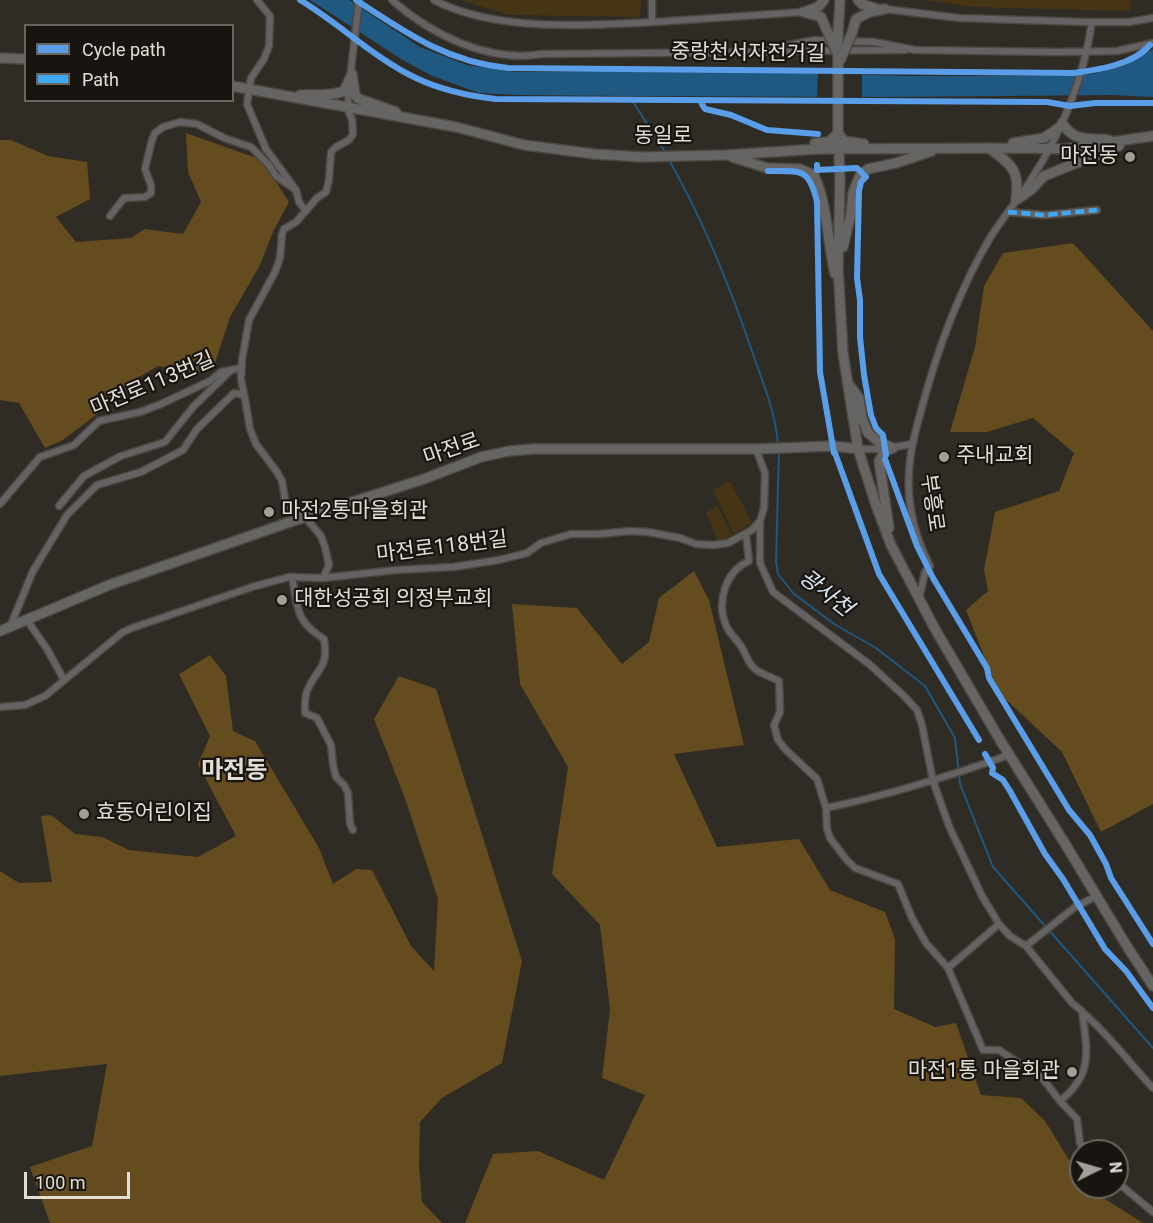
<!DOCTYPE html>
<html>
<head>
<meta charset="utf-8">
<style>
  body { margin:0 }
  #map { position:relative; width:1153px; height:1223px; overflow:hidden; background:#2f2b25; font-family:Roboto,sans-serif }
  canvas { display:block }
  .legend { position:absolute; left:24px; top:24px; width:210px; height:78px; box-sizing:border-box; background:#181510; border:2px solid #69655f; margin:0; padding:8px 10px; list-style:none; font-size:18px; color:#e2ded6 }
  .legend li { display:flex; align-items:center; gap:12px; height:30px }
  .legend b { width:30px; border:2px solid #69655f }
  .north { position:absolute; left:1069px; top:1139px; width:60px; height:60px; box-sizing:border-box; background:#181510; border:2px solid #69655f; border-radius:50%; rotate:85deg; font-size:16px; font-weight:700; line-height:24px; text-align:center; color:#e2ded6 }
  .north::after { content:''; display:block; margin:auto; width:21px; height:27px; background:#a39f98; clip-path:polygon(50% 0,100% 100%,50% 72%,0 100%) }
  .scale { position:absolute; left:24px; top:1172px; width:106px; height:27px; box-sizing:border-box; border:3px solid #e2ded6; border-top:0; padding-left:8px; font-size:18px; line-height:21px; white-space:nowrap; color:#e2ded6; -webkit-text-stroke:4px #181510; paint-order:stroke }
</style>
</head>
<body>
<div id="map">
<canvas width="1153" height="1223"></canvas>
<ul class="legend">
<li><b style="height:8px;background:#5a9eea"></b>Cycle path</li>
<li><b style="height:8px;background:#3fa9f5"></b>Path</li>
</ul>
<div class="north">N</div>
<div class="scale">100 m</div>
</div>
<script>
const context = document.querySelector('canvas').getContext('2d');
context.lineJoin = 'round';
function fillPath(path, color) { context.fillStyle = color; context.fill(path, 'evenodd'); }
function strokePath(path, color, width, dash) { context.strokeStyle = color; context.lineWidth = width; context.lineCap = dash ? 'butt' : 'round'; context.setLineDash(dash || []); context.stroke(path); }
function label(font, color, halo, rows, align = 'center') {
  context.font = font + ' Roboto,"Noto Sans KR",sans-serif'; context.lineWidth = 4.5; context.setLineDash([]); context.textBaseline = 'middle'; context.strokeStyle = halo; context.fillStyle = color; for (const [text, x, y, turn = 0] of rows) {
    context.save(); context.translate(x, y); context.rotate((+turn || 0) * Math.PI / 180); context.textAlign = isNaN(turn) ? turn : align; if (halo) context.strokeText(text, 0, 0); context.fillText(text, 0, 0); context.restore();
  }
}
const green = new Path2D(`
  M460,0H641L640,17L510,15Z
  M925,0H1131L1130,11L973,7Z
  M730,481L752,522L734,534L713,490Z
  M717,505L732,535L718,542L706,513Z`);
const forest = new Path2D(`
  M186,133L262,160L289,202L273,232L259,267L230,317L214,366L194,372L158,366L115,391L100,412L63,440L45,448L19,403L0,400V140H11L48,156L87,162L90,199L56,217L76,242L131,238L145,229L183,234L201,202L188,172Z
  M1073,243L1153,331V804L1101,832L1062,752L998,692L966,610L988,591L984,570L995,512L1059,491L1074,453L1033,418L987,432H950L975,347L984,286L1003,253Z
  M694,571L709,600L744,745L674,754L717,847L799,839L830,890L885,912L895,939L894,1009L935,1027L956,1023L981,1095L1021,1098L1045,1121L1081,1179V1187H1086L1143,1223H465L493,1154L538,1151L604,1180L645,1095L602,1078L610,1010L600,925L552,874L568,767L520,684L512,604L577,608L622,664L649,642L659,598Z
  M210,655L226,676L233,731L255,741L319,848L333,884L356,869L372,870L411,946L434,971L438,899L406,801L374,719L399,676L436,689L522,961L502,1063L442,1098L420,1122L419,1165L422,1202L442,1223H50L30,1167L92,1146L107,1064L0,1076V871L19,883L52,882L41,816L51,815L75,834L102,837L129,850L198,857L236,836L198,764L210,736L179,674Z`);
const water = new Path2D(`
  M310,0H349L420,47L467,65L515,72L691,71L791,72L904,76H1066L1092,74L1125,66L1153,49V97L1113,95L887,97L626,96L518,95L479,93L432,76L401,59Z`);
const pier = new Path2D(`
  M818,70L862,72V100L817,99Z`);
const stream = new Path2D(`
  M628,94L665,152
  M669,160C705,223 731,289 754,357C764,386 776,414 778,445
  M779,451L776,561L778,574L793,593L834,624L876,648L925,686L955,738L960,784L993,867L1153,1048`);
const street = new Path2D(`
  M257,0L270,16L269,46L264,59L251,78L247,104L266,149L296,190L299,202L306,211
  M392,0C432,35 488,63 542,54L765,52L783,46L815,40L874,42L915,50L1057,52L1117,51L1153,43
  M434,0C498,34 599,25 670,21C714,18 758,15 803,12
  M885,9L959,18L1084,22H1129L1153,18
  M652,22V0
  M774,51L905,50
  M1008,212L1045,215L1097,210
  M110,216L124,198L145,197L151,193V185L145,169L152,140L155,133L163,127L180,122L197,124L224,138L251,147L269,165L276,176L296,190
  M858,449H883L912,444
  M0,504L40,457L74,445L99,421L140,412L161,404L210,381L221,372L241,368
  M59,506L84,476L121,456L165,442L193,407L230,371
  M760,521V563L773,592L869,664L903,695L917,710L922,725L933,781L949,826L982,896L999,924L1010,936L1026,946L1072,1003L1082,1011C1087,1050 1094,1074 1060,1101
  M746,534L749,561C726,571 716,601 726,625C729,634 738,640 742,648C746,654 748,663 754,668C760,674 772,677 779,681L780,712L774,725L778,740L785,749L817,779L826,808L827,829L830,838L846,859L855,868L898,884L912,918L926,943L948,968L983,1050H999L1017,1062L1034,1071L1043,1079L1060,1101L1077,1119L1080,1143L1086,1151
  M292,577C298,608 295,621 324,639C329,668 317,668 308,689C304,696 305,705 305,713L317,718L331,745L333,765L336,777L344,785L348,793L350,824L353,830
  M323,578L329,565L325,547L321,536L305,517L291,513L286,505L282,481L277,472L256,444L250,429L245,399L241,379L242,360L249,320L275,272L280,258L282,234L284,229L296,222L317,198L326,192L329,180L331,152L336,147L349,140L353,134L352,119L349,113L348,96L359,0
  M919,599L925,572L930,566C915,537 907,506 909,473C910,450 916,429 922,407C938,348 959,290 990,238C1003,217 1019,199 1032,178C1062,132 1084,77 1092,22
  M27,620L47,649L64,680
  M10,627L33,571L67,515L97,485L141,472L183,450L197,429L234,393L244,395
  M0,707L25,705L45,696L123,632L132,628L252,587L289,577L323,578L396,570L453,567L499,560L527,553L541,543L571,534H599L630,531L648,532L680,538L696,544L713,545L728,543L752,530L760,521L764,508L765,473L756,449
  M826,808C889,795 950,776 1009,755
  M1026,946L1075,907L1097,896
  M948,968L999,924
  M1082,1012C1109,1034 1129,1063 1153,1088
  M1117,1182L1153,1212`);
const secondary = new Path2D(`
  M858,0L862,4L877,9
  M807,11L818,7L824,0
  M803,12L821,17L829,35
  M838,33L840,0
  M852,33L856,19L870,12L885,9
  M0,58L26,59
  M352,74L355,95L359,99L396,112
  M232,86L456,127L524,145L594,154L641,157L726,155L818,149L1024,148L1065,149L1153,136
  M300,95C315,94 330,97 344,91L351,76
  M1062,123C1074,142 1088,138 1109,140
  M838,127L840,183L838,267L843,353L858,449L877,508L891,545L935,629L1000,740L1064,842L1128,948L1153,986
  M815,143L829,142L838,133L844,141L864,144
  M1013,143L1044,138L1060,127
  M989,148C1012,165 1020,170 1016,200
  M732,157L767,168L800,169L814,175C828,206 827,241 835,274
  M1016,200L1032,189L1044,176L1119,146
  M843,247L851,214L853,193L860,175L868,169L896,163L932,151
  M849,385L859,398L862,418L868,433L880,443L893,448
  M889,528L879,461L885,451L893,448
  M0,631L109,585L293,521L424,479L481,457L509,451L533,449H756L833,446L858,449`);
const secondaryBridge = new Path2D(`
  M829,35L837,52
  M840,61L852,33
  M838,127V33`);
const quiet = new Path2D(`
  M1008,212L1045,215L1097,210`);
const cycleway = new Path2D(`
  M300,0C340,24 374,58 416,78C441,90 469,96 496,99L1047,102L1070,106L1095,103H1153
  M356,0C406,33 447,62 508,68L1073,73C1098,70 1133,65 1150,45
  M700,101L705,109L731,115L767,130L818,134
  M817,165V170L857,168L866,177L861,182L859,191L857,278L860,300V337L864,375L871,415L876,428L883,435L886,455
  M768,171C800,171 809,167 817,202L820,372L834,453
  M835,453L879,574L979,740
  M885,459L917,546L933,578L987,668L989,678L1069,810L1090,835L1106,864L1111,878L1153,944
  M985,754L993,768L992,773L1003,780L1010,791L1045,854L1063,879L1105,949L1126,971L1153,1008`);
const markers = [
  [1130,157,6,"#a39f98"],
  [944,457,6,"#a39f98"],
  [269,512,6,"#a39f98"],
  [282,600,6,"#a39f98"],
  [84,814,6,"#a39f98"],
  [1072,1072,6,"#a39f98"]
];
const streetNames = [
  ["중랑천서자전거길",748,54,1],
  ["동일로",663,137],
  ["마전로113번길",153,385,-23],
  ["마전로",452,450,-19],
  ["부흥로",931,503,82],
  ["마전로118번길",442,548,-7]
];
const poiNames = [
  ["마전동",1118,157,"right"],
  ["주내교회",956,457],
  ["마전2통마을회관",281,512],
  ["대한성공회 의정부교회",294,600],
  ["효동어린이집",96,814],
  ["마전1통 마을회관",1060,1072,"right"]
];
const waterNames = [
  ["광사천",825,594,38]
];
const quarterNames = [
  ["마전동",234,772]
];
fillPath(green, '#453515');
fillPath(forest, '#654c1e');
fillPath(water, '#1f5881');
fillPath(pier, '#2f2b25');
strokePath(stream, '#1f5881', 2);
strokePath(street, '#4b4842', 9);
strokePath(secondary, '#4b4842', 12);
strokePath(street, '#656263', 6);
strokePath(secondary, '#676564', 9);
strokePath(secondaryBridge, '#4b4842', 12, []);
strokePath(secondaryBridge, '#676564', 9);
strokePath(quiet, '#3fa9f5', 4.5, [9, 4.5]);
strokePath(cycleway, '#5a9eea', 6);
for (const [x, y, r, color] of markers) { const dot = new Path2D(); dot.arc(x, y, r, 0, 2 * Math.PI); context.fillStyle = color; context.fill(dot); strokePath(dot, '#181510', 2); }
label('21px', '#e2ded6', '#181510', streetNames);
label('21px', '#e2ded6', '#181510', poiNames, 'left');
label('italic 22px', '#d6e6f4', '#181510', waterNames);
label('bold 24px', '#e2ded6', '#181510', quarterNames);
</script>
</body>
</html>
